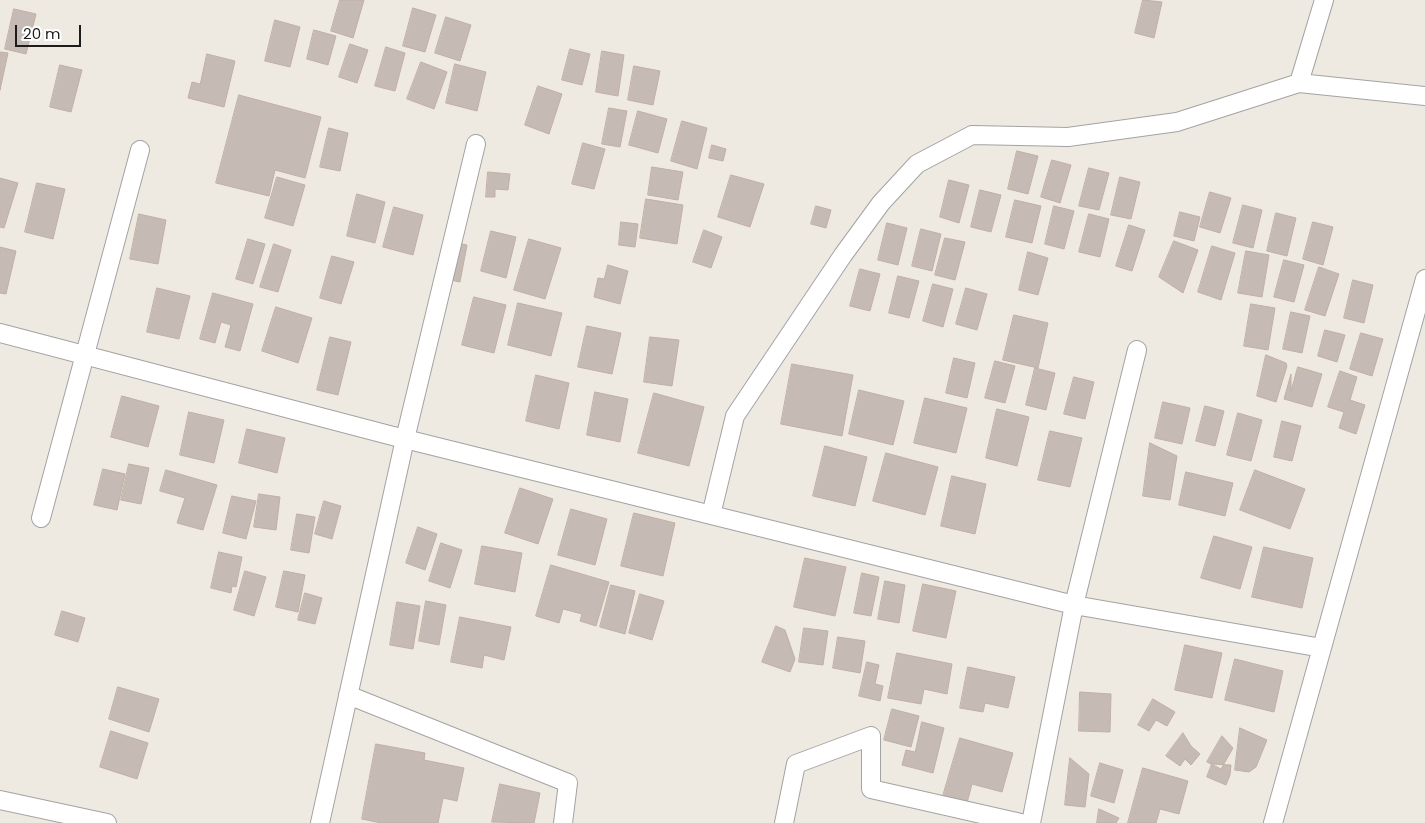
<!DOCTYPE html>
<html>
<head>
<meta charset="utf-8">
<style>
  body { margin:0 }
  #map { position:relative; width:1425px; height:823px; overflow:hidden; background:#efeae1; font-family:Poppins,sans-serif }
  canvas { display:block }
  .scale { position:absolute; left:15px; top:25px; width:66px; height:22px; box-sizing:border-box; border:2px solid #1c1c1c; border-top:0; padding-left:6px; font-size:15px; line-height:18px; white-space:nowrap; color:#1c1c1c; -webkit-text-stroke:4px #fff; paint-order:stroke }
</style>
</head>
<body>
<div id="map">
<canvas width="1425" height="823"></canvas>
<div class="scale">20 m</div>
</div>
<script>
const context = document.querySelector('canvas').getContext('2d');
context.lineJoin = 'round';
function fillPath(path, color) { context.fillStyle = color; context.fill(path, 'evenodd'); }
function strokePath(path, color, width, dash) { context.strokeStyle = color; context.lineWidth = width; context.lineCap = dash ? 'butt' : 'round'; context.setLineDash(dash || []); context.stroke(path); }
const building = new Path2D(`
  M340,0H364L353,38L331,31Z
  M1143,0L1162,2L1154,38L1135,33Z
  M413,8L436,15L425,52L403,46Z
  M14,9L36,14L26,54L5,49Z
  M446,17L471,25L460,61L435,53Z
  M275,20L300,27L290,67L265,61Z
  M314,30L336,36L328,65L307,59Z
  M350,44L368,50L357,83L339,77Z
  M386,47L405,53L395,91L375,86Z
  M570,49L590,54L582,85L562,80Z
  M602,51L624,55L618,96L596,92Z
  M0,52L8,53L0,90Z
  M207,54L235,61L224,107L188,98L192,82L200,84Z
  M421,62L447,72L434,109L407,99Z
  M455,64L486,72L477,111L446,103Z
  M60,65L82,70L71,112L50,107Z
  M634,66L660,71L653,105L628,100Z
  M538,86L562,94L549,134L525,125Z
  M239,95L321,117L305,178L275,170L269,196L216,183Z
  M609,108L627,111L620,147L602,144Z
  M638,111L667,119L658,153L629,145Z
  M682,121L707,128L697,169L671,161Z
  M329,128L348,133L340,171L320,167Z
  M583,143L605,149L594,189L572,184Z
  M712,145L726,149L723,161L709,158Z
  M1017,151L1038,156L1028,194L1008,189Z
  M1052,160L1071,165L1060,203L1041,197Z
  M652,167L683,172L678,200L648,195Z
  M1089,168L1109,173L1099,210L1079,206Z
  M488,172L510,174L508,190L495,189V197H486Z
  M731,175L764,184L750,227L718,217Z
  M277,177L305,185L293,226L265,218Z
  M1120,177L1140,182L1131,219L1111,215Z
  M0,178L18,183L4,228L0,227Z
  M949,180L969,185L959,223L940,217Z
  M37,183L65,189L53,239L25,232Z
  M980,190L1001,195L991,232L971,227Z
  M1210,192L1231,198L1220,233L1200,227Z
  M357,194L385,202L375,243L347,236Z
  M646,199L683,205L677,244L640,238Z
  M1015,200L1041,206L1032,243L1006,237Z
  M1243,205L1262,210L1253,248L1233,243Z
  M816,206L831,210L826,228L811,224Z
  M1054,206L1074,211L1064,249L1045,244Z
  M394,207L423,215L413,255L383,247Z
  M1180,212L1200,217L1194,241L1174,236Z
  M1276,213L1296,218L1287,256L1267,251Z
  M139,214L166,220L158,264L130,259Z
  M1089,214L1109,219L1100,257L1079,252Z
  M621,222L638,224L635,247L619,245Z
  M1313,222L1333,227L1323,265L1303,259Z
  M887,223L907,228L898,265L878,260Z
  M1129,225L1145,230L1132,271L1116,266Z
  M921,229L941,234L932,271L912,266Z
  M704,230L722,237L711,268L693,262Z
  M491,231L516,237L506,278L481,271Z
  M945,238L965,242L955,280L935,275Z
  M248,239L265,244L253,284L236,279Z
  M529,239L561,248L545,299L514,290Z
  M1174,241L1198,250L1183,293L1159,277Z
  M457,243L467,245L460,282L450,280Z
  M274,244L291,250L278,292L260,287Z
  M1212,246L1235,253L1221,300L1198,292Z
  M0,247L16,251L6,294L0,293Z
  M1246,251L1269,255L1262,297L1238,293Z
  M1028,252L1048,258L1038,295L1019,290Z
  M332,256L354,262L341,304L320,298Z
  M1284,260L1304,265L1294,302L1274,297Z
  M608,265L628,271L620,304L594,297L598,278L604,279Z
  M1319,267L1339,274L1325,316L1305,310Z
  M860,269L880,274L870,311L850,306Z
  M898,276L919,281L909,318L889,313Z
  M1353,280L1373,285L1364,323L1344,318Z
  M933,284L953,289L943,327L923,321Z
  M157,288L190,296L179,339L147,332Z
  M966,288L987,294L977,330L956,324Z
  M213,293L253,304L240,351L225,347L231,325L221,322L215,343L200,339Z
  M474,297L506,305L494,353L462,345Z
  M518,303L562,313L551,356L508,345Z
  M1251,304L1275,308L1268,350L1244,346Z
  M276,307L312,318L298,363L262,351Z
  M1291,312L1310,316L1302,353L1283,349Z
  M1014,315L1048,323L1038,368L1003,360Z
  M587,326L621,333L612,374L578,367Z
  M1325,330L1345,335L1337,362L1318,356Z
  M1361,333L1383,339L1372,376L1350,369Z
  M330,337L351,342L338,395L317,390Z
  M650,337L679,340L672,386L644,382Z
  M1266,355L1286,363L1287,366L1276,402L1257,396Z
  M954,358L975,363L967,398L946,393Z
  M995,361L1015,366L1005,403L985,398Z
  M792,364L853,375L842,436L781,424Z
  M1298,367L1322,374L1312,407L1284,399L1291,374V391Z
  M1035,368L1055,373L1046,410L1026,405Z
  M1340,371L1357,377L1350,400L1365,405L1356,434L1339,428L1344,412L1328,407Z
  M536,375L569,383L559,429L526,421Z
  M1074,377L1094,382L1085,419L1064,414Z
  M859,390L904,401L893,445L849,434Z
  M595,392L628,399L620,442L587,435Z
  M654,393L704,407L689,466L638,453Z
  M122,396L159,406L148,447L111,437Z
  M925,398L967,408L956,453L914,443Z
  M1163,402L1190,408L1182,444L1155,438Z
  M1205,406L1224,411L1215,446L1196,441Z
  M997,409L1029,417L1017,466L986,458Z
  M189,412L224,420L214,463L180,455Z
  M1238,413L1262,420L1251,461L1227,455Z
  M1282,421L1301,426L1292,461L1274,457Z
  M247,429L285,438L277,473L239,463Z
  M1050,431L1082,438L1070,487L1038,480Z
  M1150,443L1177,456L1170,500L1143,496Z
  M825,446L867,457L855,506L813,496Z
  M886,453L938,467L925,515L873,501Z
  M129,464L149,468L141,504L121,500Z
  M103,469L125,474L117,510L94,505Z
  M166,470L217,485L203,530L177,523L185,498L160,491Z
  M1255,470L1305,489L1290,529L1240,510Z
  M1186,472L1233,483L1225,516L1179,505Z
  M952,476L986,484L975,534L941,526Z
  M520,488L553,499L538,544L505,533Z
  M259,494L280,497L276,530L254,527Z
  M232,496L256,501L246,539L223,533Z
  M324,501L341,506L332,539L315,534Z
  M571,509L607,519L595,565L558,555Z
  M634,513L675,523L663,576L621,566Z
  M297,514L315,517L309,553L291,550Z
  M418,527L437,534L425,570L406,563Z
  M1214,536L1252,547L1240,589L1201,578Z
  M441,543L462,550L450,588L429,581Z
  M482,546L522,553L515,592L475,584Z
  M1264,547L1313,558L1302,608L1252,597Z
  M219,552L242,557L236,587L232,586L231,593L211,588Z
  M805,558L846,567L835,616L794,607Z
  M551,565L609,582L596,626L580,621L582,614L563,609L559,623L536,616Z
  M245,571L266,577L254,616L234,610Z
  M284,571L305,575L298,612L276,607Z
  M862,573L879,577L871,616L854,613Z
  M885,581L905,585L899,623L878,619Z
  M923,584L956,591L946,638L913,631Z
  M611,585L635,591L625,634L600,627Z
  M305,593L322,598L315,624L298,620Z
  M640,594L664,601L652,640L629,633Z
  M426,601L446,605L439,645L419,641Z
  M397,602L420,606L413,649L390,645Z
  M62,611L85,618L78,642L55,635Z
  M460,617L511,627L504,660L484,655L482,668L451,662Z
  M776,626L785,630L795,659L790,672L762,662Z
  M804,628L828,631L823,665L799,662Z
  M838,637L865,641L860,673L833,668Z
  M1185,645L1222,653L1212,698L1175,690Z
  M897,653L952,664L947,694L924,689L921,704L888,698Z
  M1235,659L1283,671L1274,712L1225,700Z
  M867,662L879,665L875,684L883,686L880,701L859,696Z
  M968,667L1015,677L1008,708L985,703L983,712L960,708Z
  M118,687L159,699L149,732L109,719Z
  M1080,692L1111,694L1110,732L1079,731Z
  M1153,699L1175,712L1167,726L1156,720L1149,731L1138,725Z
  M892,709L919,716L911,747L884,740Z
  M922,722L944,728L933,773L902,765L906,750L915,752Z
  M1240,728L1267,740L1256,767L1249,772L1235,770Z
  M111,731L148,743L137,779L100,767Z
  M1183,733L1191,746L1200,754L1191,765L1185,759L1180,766L1166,756Z
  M1222,736L1233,748L1221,769L1207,762Z
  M960,738L1013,753L1002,792L972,784L967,803L943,796Z
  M376,744L425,753L424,760L464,768L457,801L443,798L438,823H381L362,819Z
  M1070,758L1089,774L1085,807L1065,805Z
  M1100,763L1123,770L1114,803L1091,796Z
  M1212,764L1231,765L1230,775L1226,785L1207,777Z
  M1143,768L1188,781L1179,814L1160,809L1156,823H1128Z
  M500,784L540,793L534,823L492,822Z
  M1099,809L1119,818L1116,823H1097Z`);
const minor = new Path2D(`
  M1299,83L1324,0
  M0,333L389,435L1074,605L1322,648
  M711,515L735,416L843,255L881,203L917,164L972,135L1068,137L1177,122L1299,83L1425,96
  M41,518L140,150
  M348,695L568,783L563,823
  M0,800L107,823
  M320,823L405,439L476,144
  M784,823L796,764L871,736V789L1021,823
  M1031,823L1074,605L1137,350
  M1273,823L1425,279`);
fillPath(building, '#c6bbb4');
strokePath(building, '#c1afa3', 1);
strokePath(minor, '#a3a3a3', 20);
strokePath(minor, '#fff', 18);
</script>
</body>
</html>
